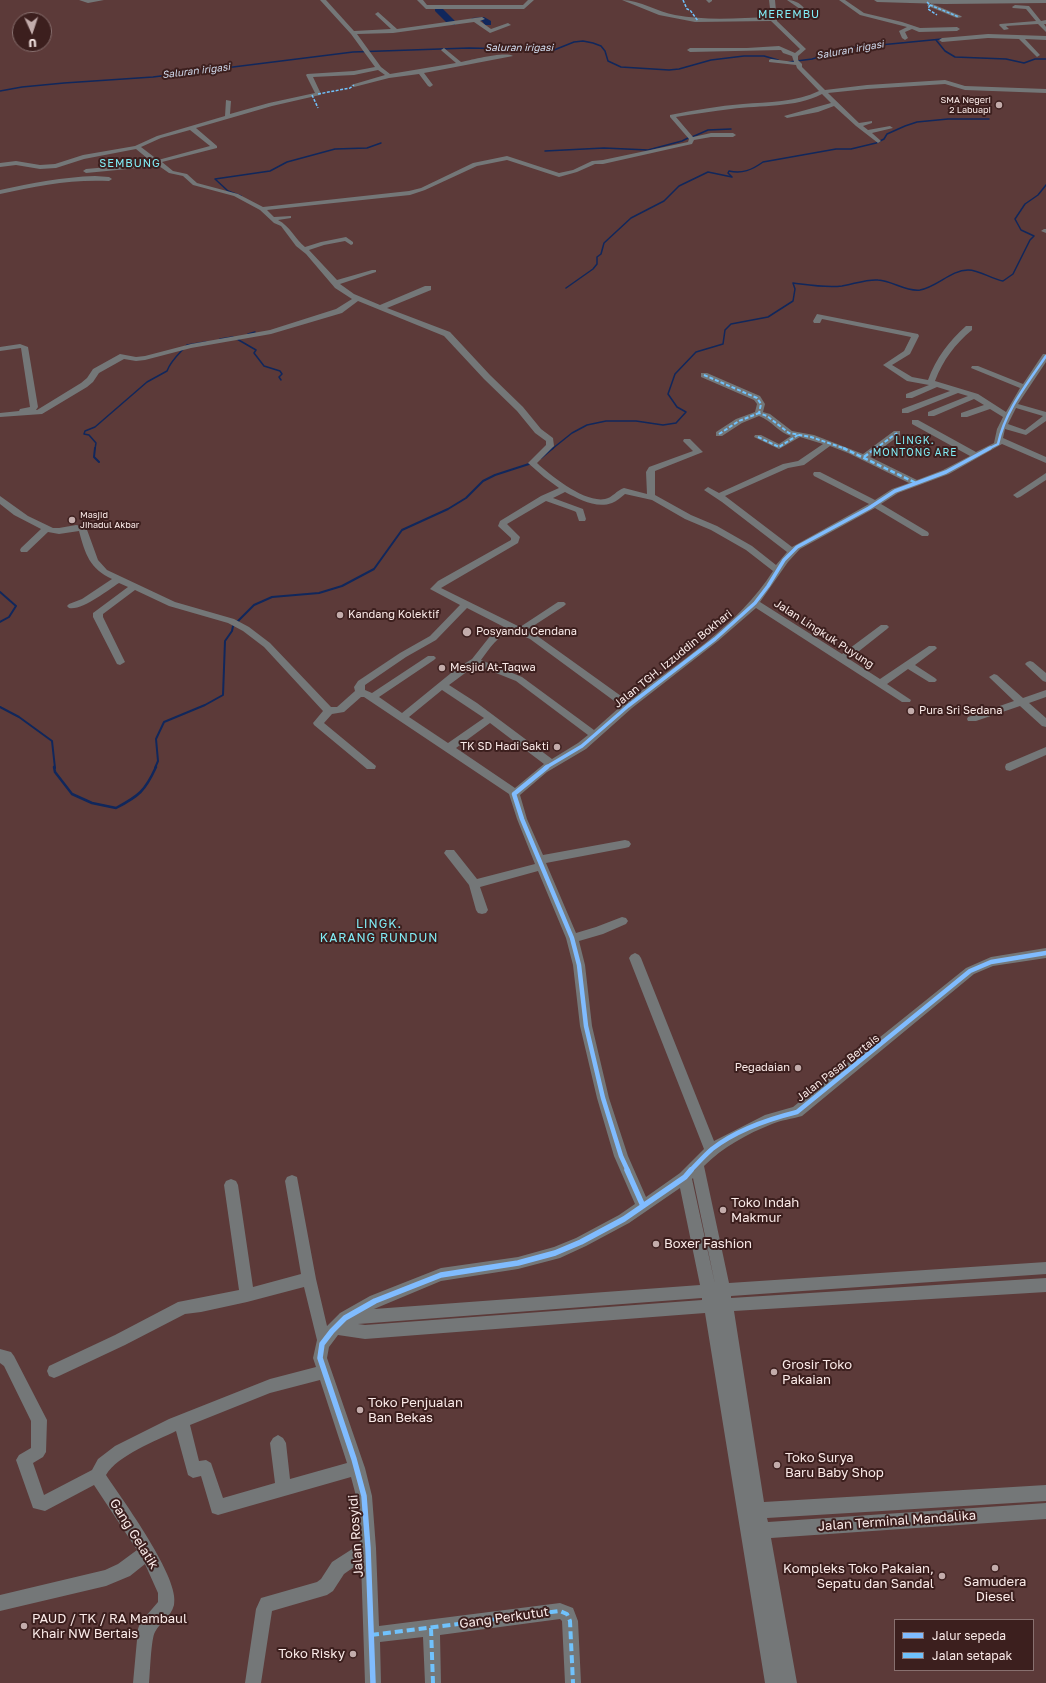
<!DOCTYPE html>
<html>
<head>
<meta charset="utf-8">
<style>
  body { margin:0 }
  #map { position:relative; width:1046px; height:1683px; overflow:hidden; background:#5c3a39; font-family:"Golos Text",sans-serif }
  canvas { display:block }
  .legend { position:absolute; left:894px; top:1619px; width:140px; height:52px; box-sizing:border-box; background:#3c1f1e; border:1px solid #88706f; margin:0; padding:5px 7px; list-style:none; font-size:12px; color:#faeae8 }
  .legend li { display:flex; align-items:center; gap:8px; height:20px }
  .legend b { width:20px; border:1px solid #88706f }
  .north { position:absolute; left:12px; top:12px; width:40px; height:40px; box-sizing:border-box; background:#3c1f1e; border:1px solid #88706f; border-radius:50%; rotate:177deg; font-size:11px; font-weight:700; line-height:16px; text-align:center; color:#faeae8 }
  .north::after { content:''; display:block; margin:auto; width:14px; height:18px; background:#c3acab; clip-path:polygon(50% 0,100% 100%,50% 72%,0 100%) }
</style>
</head>
<body>
<div id="map">
<canvas width="1046" height="1683"></canvas>
<ul class="legend">
<li><b style="height:5px;background:#80bcff"></b>Jalur sepeda</li>
<li><b style="height:5px;background:#70c2fc"></b>Jalan setapak</li>
</ul>
<div class="north">U</div>
</div>
<script>
const context = document.querySelector('canvas').getContext('2d');
context.lineJoin = 'round';
function strokePath(path, color, width, dash) { context.strokeStyle = color; context.lineWidth = width; context.lineCap = dash ? 'butt' : 'round'; context.setLineDash(dash || []); context.stroke(path); }
function fillPath(path, color) { context.fillStyle = color; context.fill(path, 'evenodd'); }
function label(font, color, halo, rows, align = 'center') {
  context.font = font + ' "Golos Text",sans-serif'; context.lineWidth = 4; context.setLineDash([]); context.textBaseline = 'middle'; context.strokeStyle = halo; context.fillStyle = color; for (const [text, x, y, turn = 0] of rows) {
    context.save(); context.translate(x, y); context.rotate((+turn || 0) * Math.PI / 180); context.textAlign = isNaN(turn) ? turn : align; if (halo) context.strokeText(text, 0, 0); context.fillText(text, 0, 0); context.restore();
  }
}
const streamFar2 = new Path2D(`
  M936,40L945,51L955,57L1006,59L1024,63L1035,59H1046
  M789,62L812,59L849,48L942,39
  M0,91L22,87L64,83L153,77L353,52L469,48L554,50L574,42L583,41L593,43L601,46L605,51L608,61L621,67L669,70L679,69L711,60L744,56H764L778,60
  M692,137L708,130L731,129
  M545,151L604,148L648,150L682,141L690,137
  M241,196L228,191L215,179L270,171L287,162L335,149L367,148L381,143
  M566,288L593,269L597,264V257L601,254L604,243L631,218L664,201L679,186L708,172L732,177L728,173L729,171C742,174 752,170 763,162L836,149H851L876,143L884,139L887,134L905,126L917,122L948,119H989
  M248,334L255,332
  M238,337L237,339L256,350L254,353L264,366L280,371L282,374L279,377L281,380
  M220,339L233,337
  M95,449L96,443L89,435L84,434L85,431L95,427L147,382L167,371C171,360 179,354 187,345L206,342
  M552,449L572,433L587,425L606,421H636L663,425L676,423L686,412L677,407L668,394L675,374L696,352L723,344L725,330L731,324L768,317L793,301L795,289L793,283C809,285 825,288 842,286C854,284 867,279 878,280C893,281 906,292 920,290C937,287 951,270 968,270C980,270 991,279 1003,281L1013,274L1030,240L1034,236L1021,230L1015,219L1025,204L1038,195L1046,185`);
const streamFar1 = new Path2D(`
  M95,448L94,457L99,462
  M541,458L553,448
  M0,592L16,606L9,617L0,622
  M0,707L19,717L52,741L55,768
  M155,768L158,761L156,739L164,722L205,705L223,695L225,641L232,631L233,626L254,605L272,597L319,593L342,586L374,569L402,530L448,509L466,498L483,481L495,475L532,463`);
const stream = new Path2D(`
  M54,767L55,772L72,794L92,803L116,808C139,796 145,791 156,767`);
const river = new Path2D(`
  M435,7H441L455,21V25H449L435,11Z
  M484,17L491,21V25H485L482,21L475,22L471,20L472,18Z`);
const minor = new Path2D(`
  M79,0H104L88,3Z
  M320,0H326L354,31L391,29L376,15L375,14L378,12L397,29L482,17L485,19L480,21L491,29L508,23L511,25L490,33L474,22L393,33L357,34L381,67L390,74L456,63L442,51L441,50L444,48L461,62C471,60 505,51 513,56L424,73L433,85L430,87L428,86L419,74L389,78L354,87L351,85L385,75L378,70L354,75L313,77L321,94L320,95L272,106L196,128L217,146V148L162,162L173,171L187,174L197,183L238,194L263,207L409,191L421,188L473,163L507,156L559,173L573,170L592,161L603,160L688,142L689,139L670,117V115C694,110 719,106 743,104C768,102 796,102 819,91L797,68L796,65L769,62V60L771,59L794,62L792,56L783,53L781,50L690,52L687,50L690,48H747L779,46L795,53L800,49L771,21L695,22L659,15L622,0C640,0 658,12 675,15C707,21 739,18 771,17L769,0H775L777,21L806,49L798,56V60L802,64V67L825,90L867,85L945,80L965,86L1046,89V93L965,90L945,84L867,89L828,93L859,123L872,121V123L863,126L868,130L890,126L893,128L872,133L881,141L878,143L856,126L834,106L818,112L787,118L784,116L831,103L822,94C795,108 761,105 731,109C713,111 694,114 676,117L693,137L711,133H733L736,135L733,137H711L694,140L692,144L603,164H595L577,172L559,177L507,160L477,166L425,190L410,195L267,210L274,217L291,216V218L278,220C290,226 295,239 305,247L321,242L346,237L353,242V244L351,245L345,241L324,245L309,250L337,280L372,270H376V272L340,284L354,294L380,305L425,286H431V290L387,308L450,332L490,375L523,407L541,429L553,438L554,446L537,463C551,476 585,503 605,499C612,498 617,490 624,488L647,494L646,472L649,467L693,451L683,441L684,439H690L703,452L655,471V495L691,515L717,526L752,546L776,565L787,552L722,502L704,490L708,487L719,493L783,464L798,461L823,444L800,437L779,449L754,437L755,435H761L779,444L791,436C779,433 771,420 759,416L742,423L722,436H716V432L736,419L755,412L757,404L754,400L701,377V373H707L760,396L765,404L763,412L770,414L792,431L814,435L863,454L894,431H900V435L870,457L917,480L943,470L970,456L912,424V420H918L976,452L994,443L997,429L1003,417L990,409L967,417H961V413L984,405L974,399L934,416H928V412L968,396L958,393L908,413H902V409L950,391L937,387L912,398H906V394L929,385L907,381L883,365L904,351L911,337L822,319L820,323H814L813,321L817,314L918,334L919,336L910,354L892,365L912,377L928,380C936,358 949,341 966,326H972V330C955,344 943,360 935,381L978,394L1006,412L1020,388L971,368L972,366H978L1023,384L1043,354H1046V362L1018,404L1046,412V421L1026,435L1005,429L1003,438L1046,457V463L1002,444L949,474L898,493L881,504L928,532L929,534L928,536H922L875,508L800,549L788,562L760,602L842,654L881,625H887L889,627L887,629L849,659L880,679L929,646H935L937,648L935,650L915,665L935,678L937,680L935,682H929L908,669L887,684L911,700L910,702H902L756,608L718,641L632,708L586,749L547,772L520,795L527,819L543,855L625,840L629,841L631,844L629,847L625,848L546,863L576,933L596,927L622,917L626,918L628,921L626,924L603,934L579,941L585,965L592,1026L609,1098L628,1156L646,1197L680,1173L704,1149L629,958L631,955L635,953L639,955L641,958L714,1141L765,1115L793,1107L966,968L991,957L1046,948V958L993,966L974,974L802,1116C792,1119 781,1120 772,1124C747,1134 723,1147 704,1166L729,1283L1046,1262V1274L731,1296V1298L1046,1278V1292L734,1311L764,1502L1046,1485V1501L767,1518L768,1522L1046,1503V1519L771,1538L797,1683H765L705,1313L365,1339L338,1335L329,1347L327,1358L365,1468L372,1496L376,1548L379,1626L560,1603L573,1608L578,1621L581,1683H565L562,1621L560,1619L440,1635L441,1683H425L423,1637L380,1642L381,1683H365L361,1562L344,1574L333,1591L327,1595L272,1611L261,1683H245L256,1609L261,1598L317,1582L321,1579L332,1562L360,1544L356,1496L351,1477L218,1515L212,1513L201,1476L193,1478L188,1475L176,1431C156,1441 118,1455 106,1475C122,1499 181,1579 174,1605C171,1617 160,1622 155,1632C151,1638 150,1674 149,1683H133L138,1629L140,1623L158,1602V1593L145,1564L130,1576L106,1586L0,1611V1595L105,1570L118,1564L137,1550L94,1485L45,1511L33,1508L16,1460L19,1455L31,1448V1421L4,1366L0,1363V1349L11,1352L14,1356L47,1420L46,1452L43,1457L33,1463L44,1495L92,1470L98,1459L115,1446L169,1419L270,1379L316,1367L313,1358L317,1340L304,1287L247,1302L201,1312L185,1314L125,1345L59,1376L54,1378L49,1376L47,1371L49,1366L115,1335L178,1302L239,1290L224,1185L226,1181L231,1179L236,1181L238,1185L253,1287L301,1274L285,1181L287,1177L292,1175L297,1177L316,1279L327,1326L340,1313L370,1296L441,1268L518,1257L554,1247L576,1238L619,1215L635,1204L614,1156L597,1098L580,1026L573,965L566,938L538,871L480,887L488,910L486,913L482,914L478,913L476,910L469,885L444,853L446,850H454L477,879L535,864L517,819L509,794L364,697H361L344,712L332,714L324,723L376,766L375,769H367L314,725L313,723L323,711L264,647L243,631L228,623L169,606L135,590L103,614V617L125,662L120,665L117,664L93,617V613L128,587L119,583C108,590 82,611 69,608L67,606L69,604L82,599L112,579C90,569 85,554 79,531L59,534L48,532L27,552H21L20,550L21,548L41,529L14,515L0,504V496L28,516L53,528H59L76,525L86,527L98,560L107,570L175,602L234,619L249,627L270,643L331,707H337L355,691L354,687L358,681L400,653L430,636L460,605L430,589L438,581L511,540V538L498,526L500,521L541,496L559,488L544,477L528,463L546,445V441L535,433L517,411L484,379L444,336L358,301L342,313L271,334L191,348L145,360L136,361L124,359L99,373L93,382L87,387L42,414L0,417V413L19,411L20,409L30,407L21,348L0,351V347L20,344L28,347L38,407L36,410H37L81,383L87,378L93,369L120,354L136,357L145,356L191,344L270,330L336,309L352,299L335,288L306,254L296,246L281,226L274,223L260,210L234,196L193,185L183,176L169,173L159,166L86,173L83,171L86,169L153,163L136,149L84,159L56,168L40,169L16,165L0,167V163L16,161L40,165L55,164L83,155L135,146L157,136L225,116L226,100L231,101L230,114L269,103L315,93L306,75L307,74L354,71L375,67L351,34ZM190,130L210,146L158,160L141,147L161,138ZM1016,408L1043,416L1025,430L1008,424ZM830,446L848,453L909,483L892,489L875,500L820,472H814L813,474L814,476L869,504L792,547L725,496L788,468L804,465ZM565,492C579,499 596,509 612,503C617,501 621,497 625,494L652,500L685,519L711,530L746,550L773,571C739,625 678,663 628,701L536,635L527,630L564,606L566,604L564,602H558L520,627L441,588L518,543L520,537L507,524L546,501L574,511L576,512L579,521H585L586,519L583,509L553,498ZM467,608L504,627L498,629L491,635L472,659L456,669L402,713L379,697L434,660L436,658L434,656H428L372,693L365,690V685L406,657L436,640ZM512,631L530,639L621,706L594,730L522,677L481,660C490,648 498,635 512,631ZM476,665L516,681L588,735L578,743L552,759L477,703L449,685ZM442,690L484,718L448,743L409,717ZM490,723L544,764L515,788L456,748ZM693,1178L715,1284L692,1179ZM680,1188L700,1285L374,1309L441,1281L518,1269L560,1258L586,1246L629,1223ZM702,1298V1300L365,1325L358,1324ZM320,1380L347,1463L290,1479L286,1443L283,1438L278,1435L273,1438L270,1443L275,1483L223,1498L211,1463L206,1460L199,1461L190,1425L270,1393Z
  M417,0H423L427,5H523L528,0H534L524,9H426Z
  M706,0H712V1L709,3Z
  M787,0C798,0 808,8 808,19H804L800,9Z
  M839,0H845L864,13L902,22L920,28L957,27L960,29L957,31L919,32L912,29L905,32L908,38L905,40L902,38L899,31L907,27L860,15Z
  M874,0H1046V3L944,4L877,2Z
  M930,3L961,16L962,17L957,18L928,6L927,5Z
  M1015,5L1029,6L1041,21L1046,20V24H1044L1046,27V32L1038,24L1006,26L1009,29L1004,30L999,25L1000,24L1036,21L1026,9L1013,8L1012,7Z
  M988,34L1046,36V40L1025,39L1040,55L1037,57L1019,39L988,38L942,42L939,40L942,38Z
  M95,176L109,177L112,179L109,181C72,179 36,186 0,194V190C32,183 63,177 95,176Z
  M1044,229H1046V233L1041,231Z
  M1046,473V480L1020,497L1017,498L1013,495Z
  M1030,661L1033,662L1046,673V682L1043,681L1027,666L1025,664L1027,662Z
  M994,674L997,675L1023,698L1046,690V697L1029,703L1046,718V727L1042,726L1020,706L976,721H968L967,719L968,717L1014,701L991,679L989,677Z
  M1046,747V755L1010,771L1006,770L1005,767L1006,764Z`);
const quietFar3 = new Path2D(`
  M683,0L687,9L690,10L698,21
  M927,2L930,5L928,9L937,15
  M930,5L959,17
  M318,94L350,88L354,85
  M312,95L318,108`);
const quietFar2 = new Path2D(`
  M704,375L757,398L761,404L759,413L767,416L789,433L811,437L846,449
  M719,434L739,421L759,413
  M758,437L779,447L798,435
  M875,449L897,433`);
const quietFar1 = new Path2D(`
  M843,448L916,483
  M864,457L876,448`);
const quiet = new Path2D(`
  M431,1628L433,1683
  M371,1635L560,1611L567,1614L570,1621L573,1683`);
const cyclewayFar3 = new Path2D(`
  M988,449L998,444C1005,411 1027,384 1046,356`);
const cyclewayFar2 = new Path2D(`
  M545,768L582,746L628,706L715,639L755,603L768,586L784,560L797,547L869,508L895,491L946,472L990,448`);
const cyclewayFar1 = new Path2D(`
  M547,767L514,794L522,819L572,938L579,965L586,1026L603,1098L621,1156L628,1171
  M690,1171C697,1164 704,1156 712,1149C735,1131 769,1119 797,1112L970,971L991,962L1046,953`);
const cycleway = new Path2D(`
  M627,1170L643,1206
  M373,1683L368,1548L364,1496L354,1459L320,1358L322,1344L332,1331L345,1318L375,1301L441,1275L518,1263L555,1253L581,1242L624,1219L685,1177L691,1170`);
const markers = [
  [999,105,4,"#c3acab"],
  [72,520,4,"#c3acab"],
  [340,615,4,"#c3acab"],
  [467,632,5,"#c3acab"],
  [442,668,4,"#c3acab"],
  [911,711,4,"#c3acab"],
  [557,747,4,"#c3acab"],
  [798,1068,4,"#c3acab"],
  [723,1210,4,"#c3acab"],
  [656,1244,4,"#c3acab"],
  [774,1372,4,"#c3acab"],
  [360,1410,4,"#c3acab"],
  [777,1465,4,"#c3acab"],
  [995,1568,4,"#c3acab"],
  [942,1576,4,"#c3acab"],
  [24,1626,4,"#c3acab"],
  [353,1654,4,"#c3acab"]
];
const farPoinames = [
  ["SMA Negeri",991,100],
  ["2 Labuapi",991,110],
  ["Masjid",80,515,"left"],
  ["Jihadul Akbar",80,525,"left"]
];
const farWaternames = [
  ["Saluran irigasi",519,48],
  ["Saluran irigasi",850,50,-10],
  ["Saluran irigasi",196,71,-7]
];
const farNeighbourhoodnames = [
  ["LINGK.",915,441],
  ["MONTONG ARE",915,453]
];
const farQuarternames = [
  ["MEREMBU",789,15],
  ["SEMBUNG",130,164]
];
const poiNames = [
  ["Kandang Kolektif",348,615],
  ["Posyandu Cendana",476,632],
  ["Mesjid At-Taqwa",450,668],
  ["Pura Sri Sedana",919,711],
  ["TK SD Hadi Sakti",549,747,"right"],
  ["Pegadaian",790,1068,"right"]
];
const streetNames = [
  ["Jalan Lingkuk Puyung",824,634,33],
  ["Jalan TGH. Izzuddin Bokhari",673,659,-39],
  ["Jalan Pasar Bertais",838,1068,-38]
];
const neighbourhoodNames = [
  ["LINGK.",379,924],
  ["KARANG RUNDUN",379,938]
];
const nearPoinames = [
  ["Toko Indah",731,1203],
  ["Makmur",731,1218],
  ["Boxer Fashion",664,1244],
  ["Grosir Toko",782,1365],
  ["Pakaian",782,1380],
  ["Toko Penjualan",368,1403],
  ["Ban Bekas",368,1418],
  ["Toko Surya",785,1458],
  ["Baru Baby Shop",785,1473],
  ["Kompleks Toko Pakaian,",934,1569,"right"],
  ["Sepatu dan Sandal",934,1584,"right"],
  ["Samudera",995,1582,"center"],
  ["Diesel",995,1597,"center"],
  ["PAUD / TK / RA Mambaul",32,1619],
  ["Khair NW Bertais",32,1634],
  ["Toko Risky",345,1654,"right"]
];
const nearStreetnames = [
  ["Jalan Terminal Mandalika",897,1521,-4],
  ["Gang Gelatik",134,1534,58],
  ["Jalan Rosyidi",356,1536,-94],
  ["Gang Perkutut",504,1618,-8]
];
strokePath(streamFar2, '#10275c', 1.5);
strokePath(streamFar1, '#10275c', 2);
strokePath(stream, '#10275c', 2.5);
fillPath(river, '#10275c');
fillPath(minor, '#747778');
strokePath(quietFar3, '#70c2fc', 1.5, [3, 1.5]);
strokePath(quietFar2, '#70c2fc', 2, [4, 2]);
strokePath(quietFar1, '#70c2fc', 2.5, [5, 2.5]);
strokePath(quiet, '#70c2fc', 4, [8, 4]);
strokePath(cyclewayFar3, '#80bcff', 2.5);
strokePath(cyclewayFar2, '#80bcff', 3.5);
strokePath(cyclewayFar1, '#80bcff', 4.5);
strokePath(cycleway, '#80bcff', 5.5);
for (const [x, y, r, color] of markers) { const dot = new Path2D(); dot.arc(x, y, r, 0, 2 * Math.PI); context.fillStyle = color; context.fill(dot); strokePath(dot, '#3c1f1e', 1.5); }
label('9px', '#faeae8', '#3c1f1e', farPoinames, 'right');
label('italic 10px', '#d1dbee', '#3c1f1e', farWaternames);
context.letterSpacing = '1px';
label('10px', '#81edf6', '#3c1f1e', farNeighbourhoodnames);
context.letterSpacing = '0px';
context.letterSpacing = '1px';
label('11px', '#81edf6', '#3c1f1e', farQuarternames);
context.letterSpacing = '0px';
label('11px', '#faeae8', '#3c1f1e', poiNames, 'left');
label('11px', '#faeae8', '#3c1f1e', streetNames);
context.letterSpacing = '1px';
label('12px', '#81edf6', '#3c1f1e', neighbourhoodNames);
context.letterSpacing = '0px';
label('13px', '#faeae8', '#3c1f1e', nearPoinames, 'left');
label('13px', '#faeae8', '#3c1f1e', nearStreetnames);
</script>
</body>
</html>
